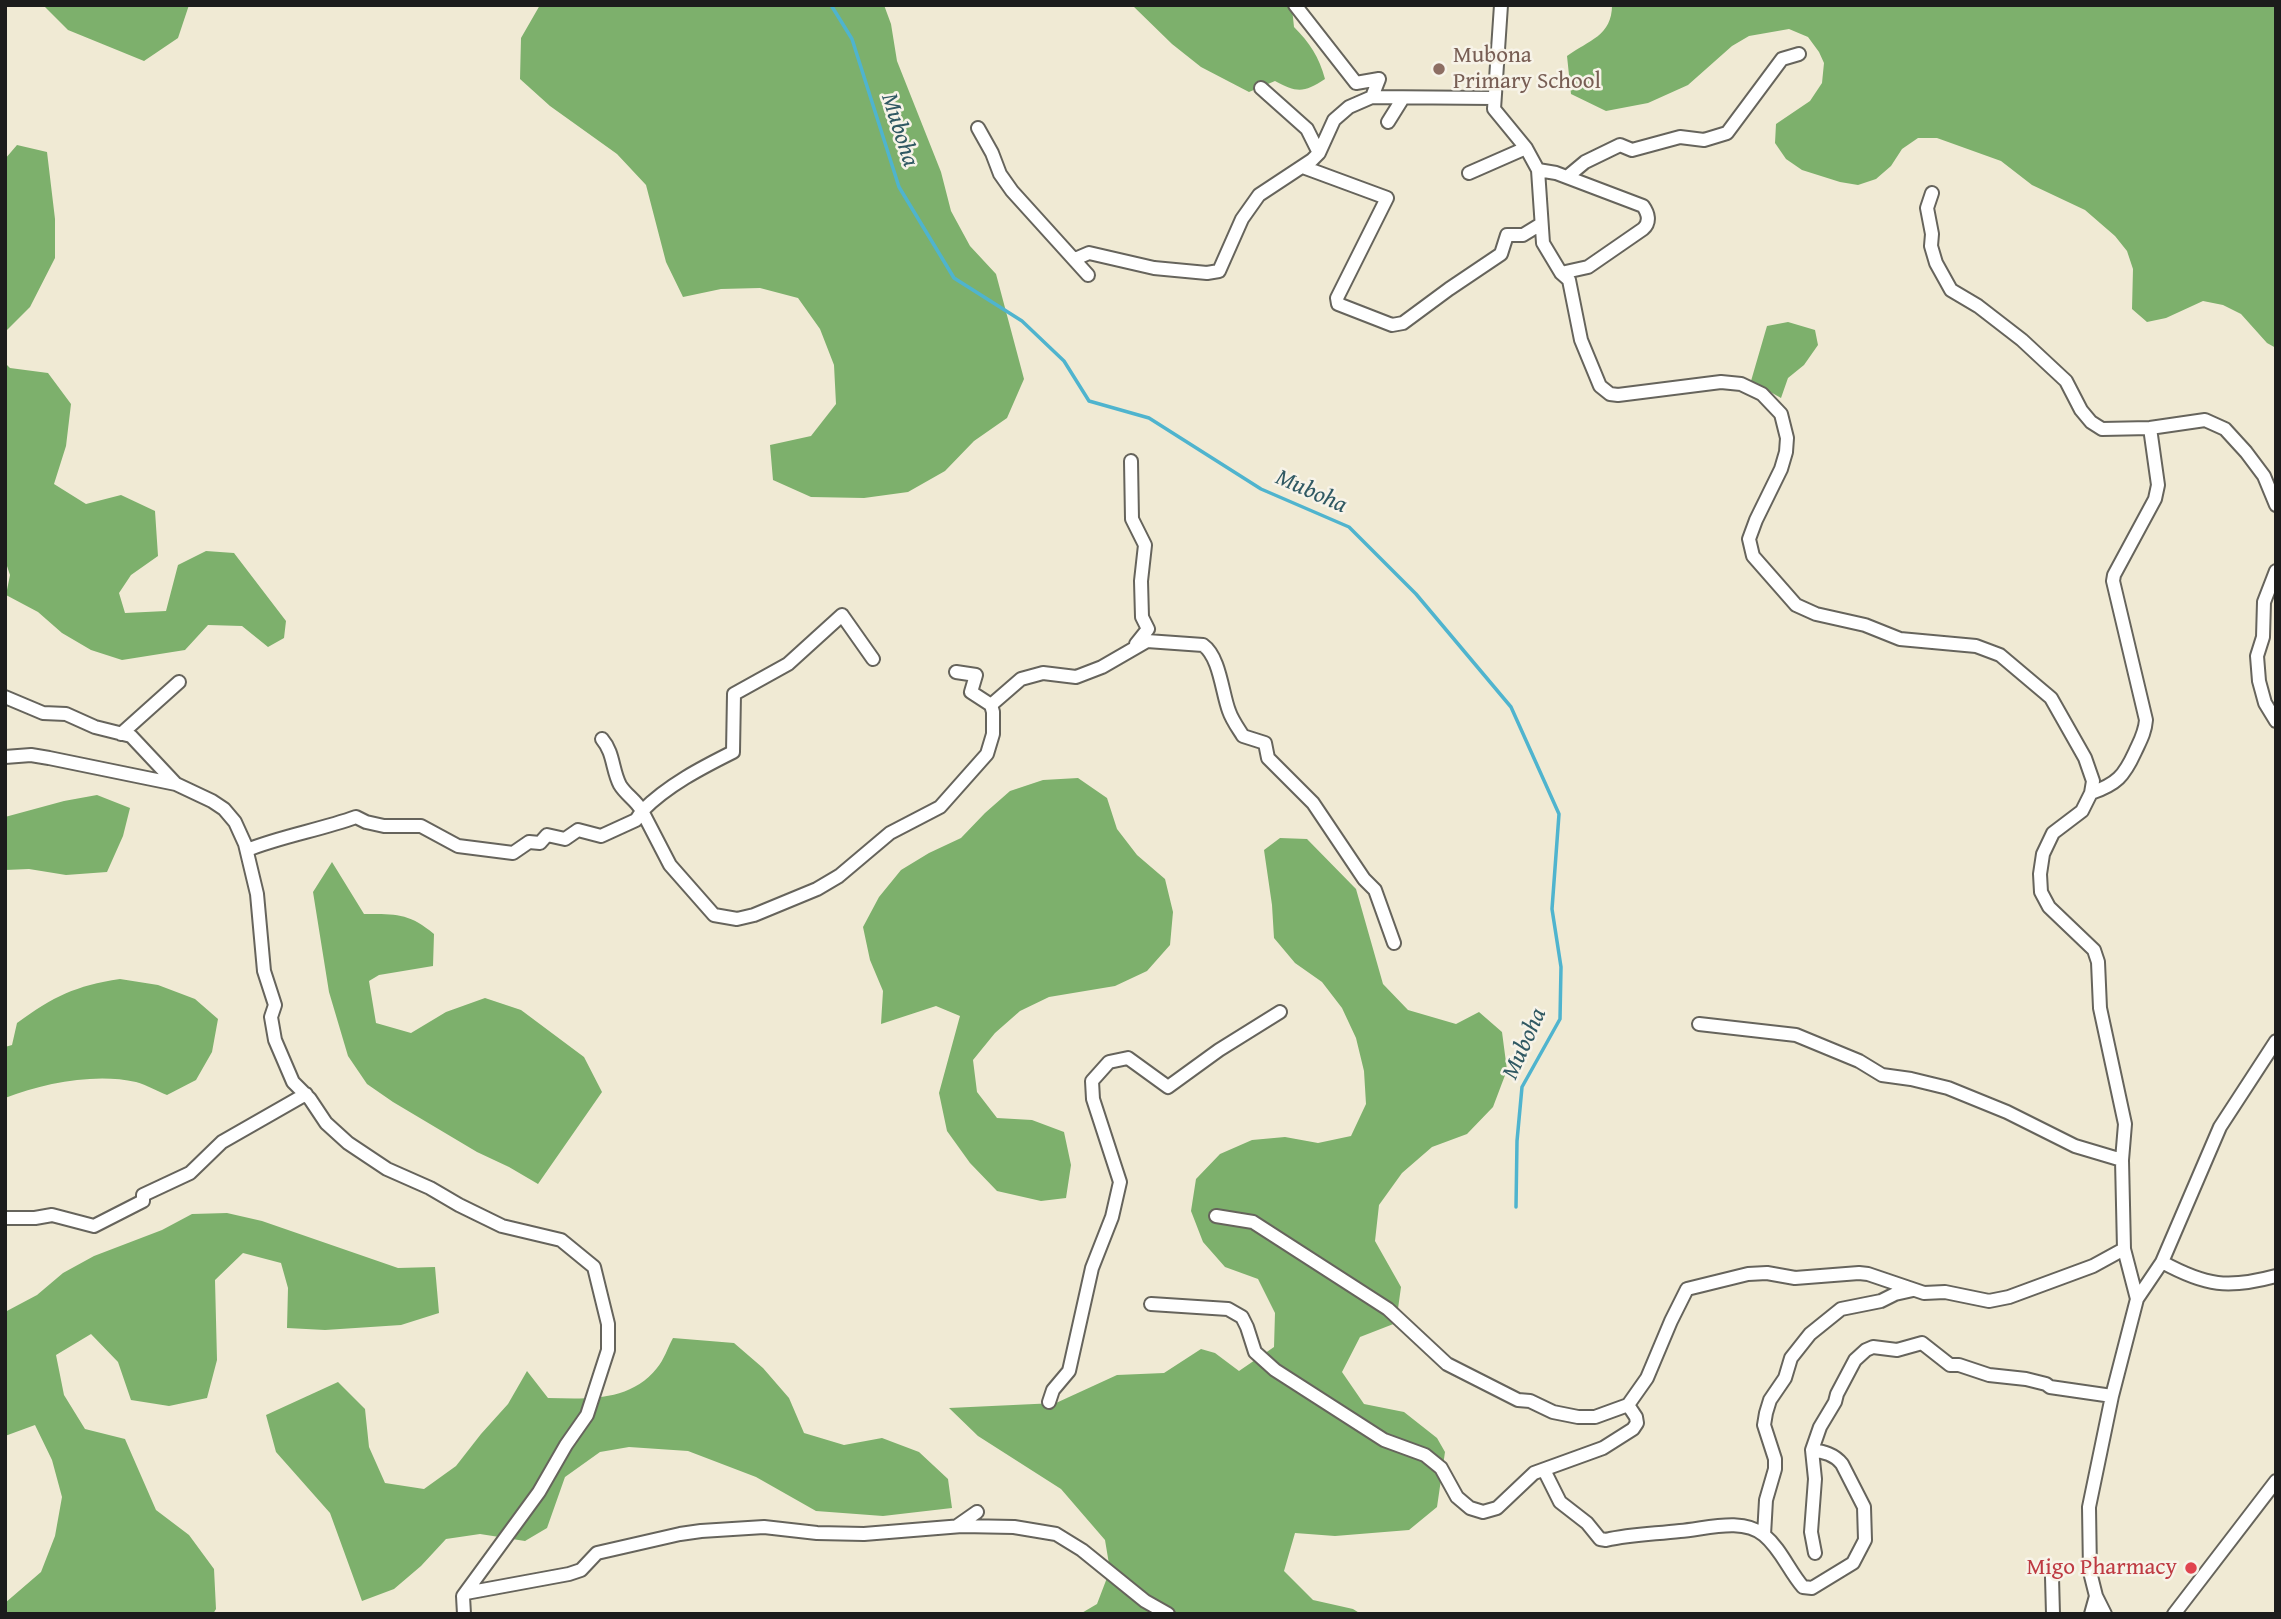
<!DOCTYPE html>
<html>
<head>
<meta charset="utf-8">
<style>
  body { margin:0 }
  #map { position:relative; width:2281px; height:1619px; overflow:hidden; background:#f0ead4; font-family:"Gentium Book Plus",serif }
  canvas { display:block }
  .frame { position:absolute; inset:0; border:7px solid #1c1c1c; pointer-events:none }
</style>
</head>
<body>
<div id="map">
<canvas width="2281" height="1619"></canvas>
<div class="frame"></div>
</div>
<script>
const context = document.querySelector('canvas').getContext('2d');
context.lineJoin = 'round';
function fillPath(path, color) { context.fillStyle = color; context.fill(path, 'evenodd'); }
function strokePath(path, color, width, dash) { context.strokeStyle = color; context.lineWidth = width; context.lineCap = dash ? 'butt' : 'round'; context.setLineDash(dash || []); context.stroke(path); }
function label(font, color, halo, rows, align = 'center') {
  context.font = font + ' "Gentium Book Plus",serif'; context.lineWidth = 5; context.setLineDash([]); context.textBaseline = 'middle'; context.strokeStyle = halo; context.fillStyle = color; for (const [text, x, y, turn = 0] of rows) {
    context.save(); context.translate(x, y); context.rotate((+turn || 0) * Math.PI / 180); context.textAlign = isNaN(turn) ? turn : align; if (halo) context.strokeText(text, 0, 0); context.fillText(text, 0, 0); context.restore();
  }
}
const forest = new Path2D(`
  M43,5H189L178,38L144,61L68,30Z
  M540,5H884L891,24L897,61L941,172L951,211L970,246L996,274L1024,379L1007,418L974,441L945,471L908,492L864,498L811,497L773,480L770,445L811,436L836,404L834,365L820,329L798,298L760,288L721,289L683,297L666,262L646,185L617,154L550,106L520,79L521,38Z
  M1132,5H1295L1292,8L1294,27C1310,43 1319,57 1325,79C1304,93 1297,93 1275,81L1249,92L1201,67L1172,44Z
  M1612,5H2276V348L2267,343L2241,314L2223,305L2203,301L2166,318L2147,322L2132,309L2133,269L2127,251L2115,236L2085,210L2032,185L2001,161L1937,138H1918L1902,149L1891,166L1876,179L1858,185L1840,182L1802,170L1786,159L1775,143L1776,124L1810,101L1822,83L1824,63L1819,52L1808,37L1789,29L1749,36L1732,46L1688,85L1648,103L1606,111L1571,94L1567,56C1589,40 1612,36 1612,5Z
  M17,145L47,152L55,219V258L30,307L5,332V159Z
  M1788,322L1815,330L1818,345L1804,365L1788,378L1781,398L1751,381L1767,326Z
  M5,363L10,368L48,373L71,404L66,446L54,484L86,504L121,495L155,511L158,556L131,575L119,593L125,613L166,611L178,565L206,551L234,553L286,621L284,638L268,647L242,626L208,625L185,650L122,660L91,650L62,633L38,612L6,595L10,575L5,560Z
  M1078,778L1107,798L1117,829L1137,855L1165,879L1173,912L1170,945L1147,971L1115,986L1049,997L1020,1011L995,1033L973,1060L977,1092L997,1118L1032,1120L1064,1132L1071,1165L1066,1198L1041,1201L997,1191L970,1163L947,1131L939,1093L960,1016L936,1006L881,1024L883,991L870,960L863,927L879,897L901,870L929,853L961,838L985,813L1010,791L1043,780Z
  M97,795L130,808L123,836L107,872L66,875L29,869L5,870V817L64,801Z
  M1280,838L1307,839L1356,889L1383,984L1408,1010L1456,1024L1479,1012L1502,1032L1507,1070L1493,1107L1467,1134L1432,1147L1402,1173L1379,1205L1375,1241L1401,1287L1396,1323L1360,1337L1342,1372L1364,1404L1404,1412L1437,1438L1445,1452L1437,1507L1409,1530L1335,1536L1295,1533L1284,1571L1313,1600L1353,1609L1361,1614H1080L1097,1604L1110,1570L1105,1540L1061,1489L978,1436L949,1408L1056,1403L1117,1375L1164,1373L1201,1349L1215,1353L1239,1371L1274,1347L1275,1313L1258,1279L1225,1267L1203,1242L1191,1211L1196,1179L1220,1154L1252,1140L1285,1137L1318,1143L1351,1136L1366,1104L1364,1071L1356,1038L1342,1008L1322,982L1295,963L1274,938L1272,905L1264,850Z
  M332,862L364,914C396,914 409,913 434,934L433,966L379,975L369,981L376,1023L411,1033L446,1012L485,998L521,1010L584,1057L602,1092L538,1184L509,1167L477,1152L393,1102L367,1084L348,1056L329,992L313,892Z
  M120,979L158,985L195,999L218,1019L212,1052L196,1080L167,1095C157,1091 147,1085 136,1082C95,1073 44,1083 5,1098V1047L12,1045L17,1023C54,996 75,986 120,979Z
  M227,1213L262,1221L398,1268L435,1267L439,1313L401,1325L325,1330L287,1328L288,1288L281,1263L243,1253L215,1280L217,1360L207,1398L169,1406L131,1400L118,1362L91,1334L56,1355L64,1395L85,1429L125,1439L156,1510L189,1535L214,1569L216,1609L213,1614H5V1603L41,1572L55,1536L62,1497L52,1460L35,1425L5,1436V1312L37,1295L63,1273L94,1256L162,1230L192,1214Z
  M673,1338L734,1343L763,1368L789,1398L804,1433L844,1445L882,1438L919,1452L948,1479L952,1508L883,1516L816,1511L756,1477L688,1451L629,1447L600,1452L565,1477L547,1528L525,1541L480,1534L446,1539L421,1566L394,1589L362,1601L330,1513L276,1452L266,1415L338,1382L365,1409L369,1447L385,1483L424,1489L456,1466L481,1434L508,1404L527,1371L548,1398C587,1399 630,1402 657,1368C664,1360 668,1347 673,1338Z`);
const stream = new Path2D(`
  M831,5L852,39L899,187L954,278L1022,321L1064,361L1089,401L1149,418L1261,489L1349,527L1416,594L1511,707L1559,814L1552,909L1561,967L1560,1019L1522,1087L1517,1141L1516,1207`);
const minor = new Path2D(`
  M1295,5L1356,83L1379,79L1372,97
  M1501,5L1494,109L1526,148L1538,170L1543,243L1561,273L1569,280L1581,340L1600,386L1610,394L1618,395L1721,382L1741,384L1762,394L1781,414L1787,438L1786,452L1781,469L1756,520L1749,539L1753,556L1796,605L1816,614L1865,625L1900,639L1976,646L2000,655L2051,698L2085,758L2093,781L2091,793L2082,811L2053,833L2043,854L2040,874L2041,892L2049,907L2094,950L2098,962L2100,1008L2125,1124L2122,1160L2124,1249L2137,1299L2112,1396L2089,1507L2090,1572L2096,1596L2105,1614
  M1261,88L1307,129L1319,153
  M1388,122L1403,98
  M978,128L992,153L1000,174L1012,191L1088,275
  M1303,167L1387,198L1337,298L1338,304L1392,325L1403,323L1449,289L1501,254L1507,235H1523L1541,224
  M1538,170L1556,173L1643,206C1648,213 1651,222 1643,229L1588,267L1561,273
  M1469,173L1526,148
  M1567,177L1585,162L1620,145L1632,150L1680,137L1704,140L1727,133L1782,59L1799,54
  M1932,193L1927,208L1932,234L1931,246L1936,263L1951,290L1978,306L2022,340L2066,381L2081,410L2091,422L2102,429L2150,428L2205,420L2225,429L2246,452L2264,476L2276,505
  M1075,259L1089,253L1154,268L1207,273L1219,271L1242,219L1259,195L1312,160L1319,153L1334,120L1349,107L1372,97L1494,98
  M1131,461L1132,519L1145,545L1141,581L1142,617L1148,629L1136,644
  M2276,571L2264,602L2263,637L2257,656L2259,681L2265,703L2276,721
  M5,697L43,713L66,714L95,727L131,736L176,784L212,801L224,809L235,822L245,844L257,894L264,971L275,1005L271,1017L275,1040L293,1082L310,1099L326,1123L348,1143L387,1169L430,1188L459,1205L502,1226L561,1240L594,1267L608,1324V1350L587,1415L566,1445L539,1492L463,1596L464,1614
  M991,705L1021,679L1043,673L1076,677L1102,667L1147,641L1203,645C1220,657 1222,693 1229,711C1232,720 1238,728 1243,736L1265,743L1268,758L1313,803L1364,879L1375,890L1394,943
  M121,734L179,682
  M602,739C614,753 612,770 620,785C626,795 636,800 642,811C668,785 701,768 733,752L734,694L788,664L842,615L873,659
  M5,757L31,755L49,758L176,784
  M2091,793C2117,784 2124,776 2135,752C2140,741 2145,733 2146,720L2113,581L2114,575L2155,499L2158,485L2150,428
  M247,850C282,836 320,830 356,817L366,822L384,826H421L458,846L513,853L529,842L540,843L547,835L565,839L578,830L601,836L636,820L642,811L670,865L714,915L737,919L754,915L817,889L839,876L890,833L940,807L987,754L993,734V712L991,705L971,692L976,675L956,672
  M1699,1024L1796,1035L1859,1061L1882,1075L1911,1079L1948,1088L2007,1112L2075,1146L2122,1160
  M1216,1216L1253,1222L1388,1309L1447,1364L1518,1400L1530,1401L1553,1412L1578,1417H1595L1628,1405L1647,1378L1671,1321L1687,1289L1748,1274L1767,1273L1795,1278L1859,1273L1868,1274L1924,1293L1945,1292L1989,1301L2009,1297L2093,1266L2124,1249
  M5,1218H35L52,1215L94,1226L143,1201V1195L190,1173L222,1142L306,1094
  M2162,1262C2206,1286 2228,1289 2276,1276
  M2137,1299L2162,1262L2220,1127L2276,1041
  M1151,1304L1228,1309L1242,1317L1247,1327L1255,1352L1275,1370L1384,1440L1425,1455L1441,1468L1457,1497L1470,1508L1483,1512L1497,1508L1534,1473L1603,1448L1633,1429L1637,1423L1636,1417L1628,1405
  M1049,1402L1053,1390L1069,1371L1092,1268L1112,1217L1120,1182L1093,1099L1092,1081L1109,1062L1128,1058L1168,1087L1219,1050L1280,1012
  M1544,1470L1560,1502L1587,1523L1600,1539L1606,1540C1631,1534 1655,1534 1680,1531C1706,1529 1742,1517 1764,1535C1781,1549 1789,1571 1803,1587L1812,1588L1853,1563L1865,1540L1864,1507L1842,1464C1834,1454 1824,1452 1812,1450
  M957,1526L977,1512
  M1764,1535L1766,1500L1775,1469V1459L1764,1425L1766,1413L1770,1400L1785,1378L1791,1358L1810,1334L1841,1309L1881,1301L1895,1294L1913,1290
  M1815,1553L1811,1532L1815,1479L1812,1450L1820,1427L1835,1402L1837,1394L1855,1360L1866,1350L1873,1347L1897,1350L1922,1343L1950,1365H1959L1989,1375L2026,1379L2046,1384L2050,1387L2112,1396
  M2052,1577L2053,1614
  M466,1593L569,1574L581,1570L597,1553L680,1534L701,1531L764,1527L817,1533L864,1534L962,1526L1014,1527L1056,1534L1082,1550L1145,1601L1168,1614
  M2091,1614L2096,1596
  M2174,1614L2276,1481`);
const markers = [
  [1439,69,7,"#8d6e63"],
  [2191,1568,7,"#e0444e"]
];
const educationNames = [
  ["Mubona",1453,56],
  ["Primary School",1453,82]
];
const healthNames = [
  ["Migo Pharmacy",2177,1568]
];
const waterNames = [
  ["Muboha",899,130,72],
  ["Muboha",1311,492,24],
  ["Muboha",1525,1044,-66]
];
fillPath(forest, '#7db06c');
strokePath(stream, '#4fb4ce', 3.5);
strokePath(minor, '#66645c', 16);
strokePath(minor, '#fff', 12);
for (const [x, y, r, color] of markers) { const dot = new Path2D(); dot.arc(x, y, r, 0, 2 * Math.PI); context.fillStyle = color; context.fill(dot); strokePath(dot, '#f7f3e8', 2.5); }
label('23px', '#785e54', '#f7f3e8', educationNames, 'left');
label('23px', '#be3a42', '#f7f3e8', healthNames, 'right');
label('italic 24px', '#305963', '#f7f3e8', waterNames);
</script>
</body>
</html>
